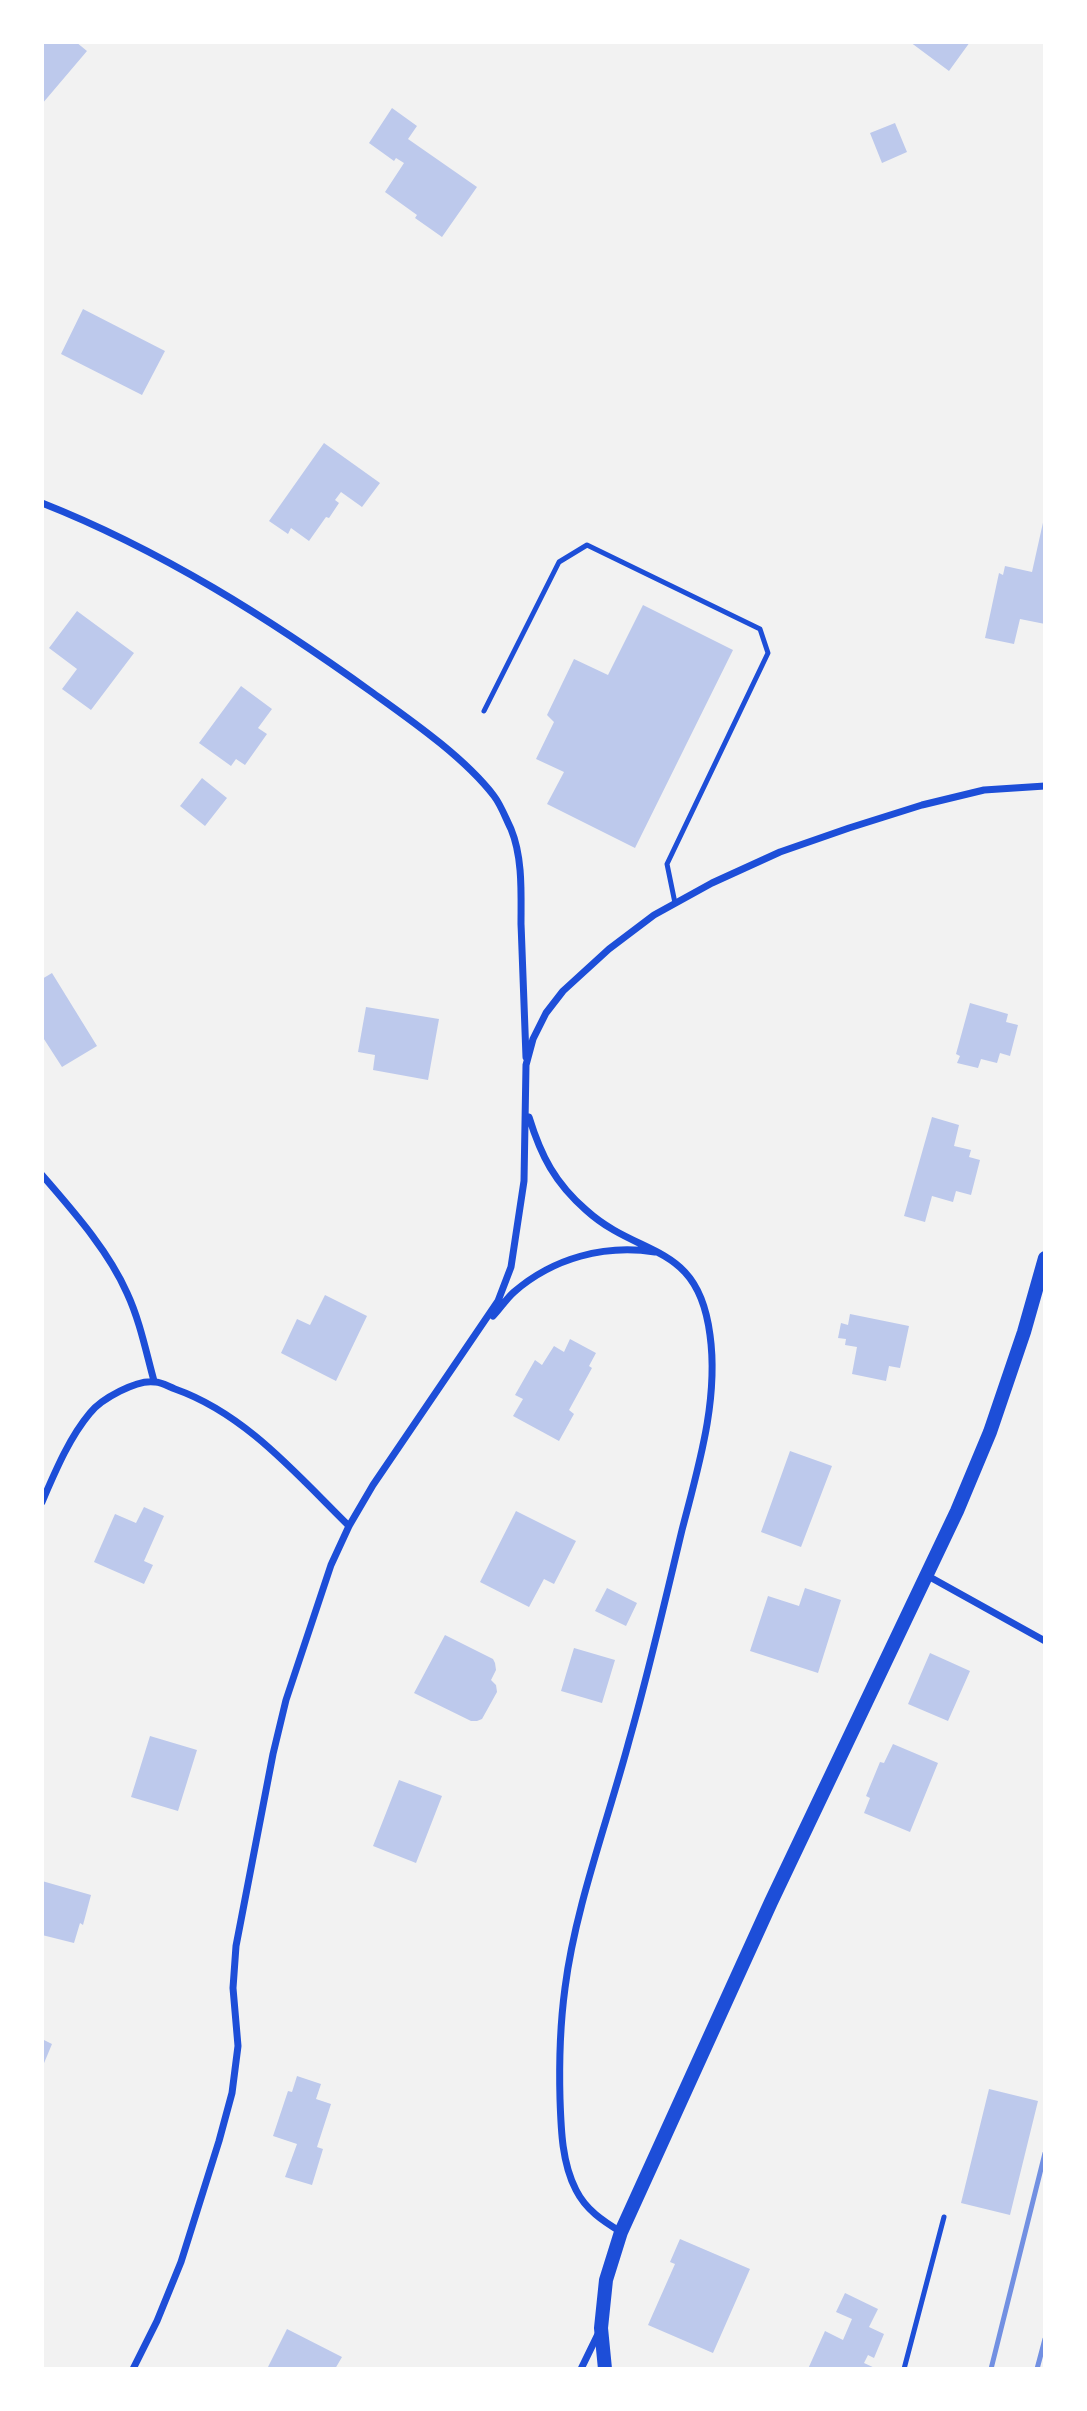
<!DOCTYPE html>
<html>
<head>
<meta charset="utf-8">
<style>
  body { margin:0 }
  #map { position:relative; width:1087px; height:2411px; overflow:hidden; background:#f2f2f2; font-family:Jost,sans-serif }
  canvas { display:block }
  .frame { position:absolute; inset:0; border:44px solid #fff; pointer-events:none }
</style>
</head>
<body>
<div id="map">
<canvas width="1087" height="2411"></canvas>
<div class="frame"></div>
</div>
<script>
const context = document.querySelector('canvas').getContext('2d');
context.lineJoin = 'round';
function fillPath(path, color) { context.fillStyle = color; context.fill(path, 'evenodd'); }
function strokePath(path, color, width, dash) { context.strokeStyle = color; context.lineWidth = width; context.lineCap = dash ? 'butt' : 'round'; context.setLineDash(dash || []); context.stroke(path); }
const building = new Path2D(`
  M42,42H76L87,51L42,104Z
  M910,42H970L949,71Z
  M392,108L417,126L408,139L477,187L442,237L415,218L417,215L385,192L404,163L396,158L394,161L369,143Z
  M895,123L907,152L882,163L870,133Z
  M83,309L165,351L142,395L61,354Z
  M324,443L380,483L362,507L341,492L335,500L339,503L329,518L326,517L309,541L291,528L288,534L269,521Z
  M1044,518L1045,624L1020,619L1014,644L985,638L999,573L1003,575L1005,566L1032,572Z
  M643,605L733,650L635,848L547,804L564,772L536,759L554,722L547,715L574,659L608,675Z
  M77,611L134,653L91,710L62,689L77,669L49,648Z
  M241,686L272,709L258,728L267,734L245,765L236,759L231,766L199,743Z
  M202,778L227,798L205,826L180,806Z
  M52,973L97,1046L62,1067L42,1036V979Z
  M970,1003L1008,1014L1006,1022L1018,1025L1010,1056L1000,1053L997,1063L981,1059L978,1068L957,1063L960,1056L956,1054Z
  M366,1007L439,1019L428,1080L373,1070L375,1055L358,1052Z
  M932,1117L959,1125L954,1146L971,1150L969,1157L980,1160L971,1195L956,1191L953,1202L932,1196L925,1222L904,1216Z
  M325,1295L367,1316L336,1381L281,1353L297,1319L310,1325Z
  M850,1314L909,1326L900,1368L889,1366L886,1381L852,1374L857,1347L845,1345L846,1339L838,1338L841,1323L848,1325Z
  M570,1339L596,1353L589,1366L592,1368L569,1410L574,1414L559,1441L513,1416L523,1399L515,1395L535,1360L542,1365L554,1346L564,1352Z
  M790,1451L832,1466L801,1547L761,1532Z
  M144,1507L164,1516L144,1561L153,1565L144,1584L94,1562L115,1514L136,1523Z
  M516,1511L576,1541L554,1584L544,1579L529,1607L480,1582Z
  M607,1588L637,1603L626,1626L595,1611Z
  M805,1588L841,1600L818,1673L750,1651L768,1596L799,1606Z
  M445,1635L493,1659L495,1663L496,1670L491,1680L496,1685L497,1692L482,1719L477,1721H471L414,1693Z
  M574,1648L615,1660L602,1703L561,1691Z
  M930,1653L970,1671L948,1721L908,1704Z
  M150,1736L197,1750L178,1811L131,1797Z
  M893,1744L938,1763L910,1832L864,1813L870,1798L866,1796L880,1762L884,1763Z
  M399,1780L442,1796L416,1863L373,1846Z
  M42,1881L91,1895L83,1925L80,1923L74,1943L42,1935Z
  M42,2039L52,2044L42,2068Z
  M297,2076L321,2084L316,2099L331,2104L317,2147L323,2149L312,2185L285,2177L297,2144L273,2136L288,2091L292,2092Z
  M989,2089L1038,2101L1010,2215L961,2203Z
  M680,2239L750,2269L713,2353L648,2325L675,2264L670,2262Z
  M845,2293L878,2309L869,2327L884,2334L874,2358L868,2355L864,2363L877,2369H808L825,2331L843,2340L852,2319L836,2312Z
  M287,2329L342,2357L335,2369H267Z`);
const service = new Path2D(`
  M484,711L559,562L587,545L760,629L768,653L667,864L675,903
  M904,2369L944,2217`);
const minor = new Path2D(`
  M42,503C161,550 270,619 373,693C412,721 465,758 494,796C501,805 506,819 511,829C523,858 521,894 521,924C523,968 524,1012 526,1057
  M529,1117C541,1156 555,1183 586,1210C640,1259 698,1241 710,1335C719,1400 698,1468 682,1530C665,1601 649,1671 629,1741C608,1820 575,1908 565,1988C560,2025 559,2062 560,2099C561,2130 562,2163 576,2190C586,2210 603,2221 621,2232
  M42,1175C73,1211 108,1250 127,1293C140,1321 146,1352 154,1381
  M493,1316C500,1309 506,1299 514,1292C553,1258 605,1244 655,1252
  M42,1502C55,1472 69,1438 90,1413C101,1399 137,1379 155,1382C162,1382 169,1387 175,1389C246,1414 297,1475 349,1526
  M928,1576L1045,1641
  M133,2369L157,2321L181,2262L219,2141L232,2093L238,2046L233,1988L236,1946L273,1754L286,1700L331,1565L349,1526L373,1485L498,1301L511,1267L524,1181L526,1065L533,1039L546,1013L563,991L609,949L654,915L712,883L780,852L849,828L922,805L984,790L1045,786
  M581,2369L599,2332`);
const secondary = new Path2D(`
  M605,2369L601,2328L606,2280L621,2232L771,1902L957,1511L990,1432L1024,1332L1045,1258`);
const rail = new Path2D(`
  M991,2369L1045,2153
  M1037,2369L1045,2339`);
fillPath(building, '#bdc9ec');
strokePath(service, '#1d4ed8', 5);
strokePath(minor, '#1d4ed8', 7);
strokePath(secondary, '#1d4ed8', 14);
strokePath(rail, '#7290e2', 5);
</script>
</body>
</html>
